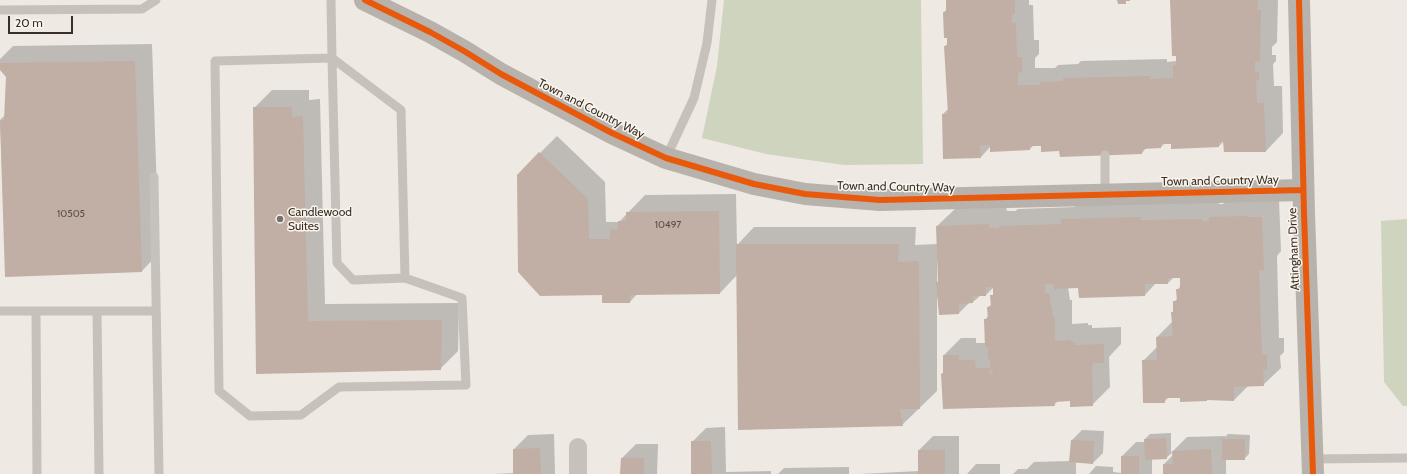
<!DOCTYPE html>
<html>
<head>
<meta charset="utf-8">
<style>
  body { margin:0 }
  #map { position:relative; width:1407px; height:474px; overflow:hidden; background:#eee9e3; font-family:Cabin,sans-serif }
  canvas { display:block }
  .scale { position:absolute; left:8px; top:16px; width:65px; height:18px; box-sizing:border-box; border:2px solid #382f29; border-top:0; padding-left:5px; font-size:12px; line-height:14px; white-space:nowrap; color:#382f29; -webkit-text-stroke:3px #faf4eb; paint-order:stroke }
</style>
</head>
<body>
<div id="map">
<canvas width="1407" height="474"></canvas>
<div class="scale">20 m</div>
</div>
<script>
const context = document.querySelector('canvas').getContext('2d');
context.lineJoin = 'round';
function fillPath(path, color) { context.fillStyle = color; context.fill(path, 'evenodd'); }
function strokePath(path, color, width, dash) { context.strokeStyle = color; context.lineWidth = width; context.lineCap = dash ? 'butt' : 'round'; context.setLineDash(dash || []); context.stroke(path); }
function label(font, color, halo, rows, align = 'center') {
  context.font = font + ' Cabin,sans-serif'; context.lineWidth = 3; context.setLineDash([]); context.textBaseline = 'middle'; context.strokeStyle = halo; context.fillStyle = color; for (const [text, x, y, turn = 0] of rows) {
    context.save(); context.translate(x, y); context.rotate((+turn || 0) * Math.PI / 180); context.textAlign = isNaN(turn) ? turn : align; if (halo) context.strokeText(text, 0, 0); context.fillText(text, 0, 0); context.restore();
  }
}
const green = new Path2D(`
  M724,0H921L923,164L844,165L766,154L702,138L717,66Z
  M1407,219V406H1403L1384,382L1381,221Z`);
const shadow = new Path2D(`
  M947,0H1029V5H1033L1034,40H1039V54L1035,58V68H1055L1058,65L1078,64L1081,61L1167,59V62L1177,61L1171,0H1278L1277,42L1272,47V55H1276V61L1273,64L1274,86H1282L1283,133L1266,151L1224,141L1219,146L1165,143L1161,147L1146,148L1142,153L1060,150L1042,145H1034L1030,149L991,146L981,157L943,114L949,108L945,46L948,43L944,12L947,9Z
  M152,44L159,253L142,271L6,276L0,120L5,115L7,77L0,69V59L13,46Z
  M272,90H309V100L320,99L325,304L459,303L458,351L440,369L257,373L254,108Z
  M557,136L605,182L606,222H619L645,195L736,194L737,245L754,227H916L915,245L938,244L937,226L955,209L1006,207L1007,211H1015L1018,209L1075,207L1079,202L1219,201V204H1223L1227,200H1279L1281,251L1277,256L1279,338H1284V352L1280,356L1281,368L1263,385L1248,386L1234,400H1207L1169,397L1164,402L1143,361L1157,347V337L1173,321L1174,302L1178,298L1177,290L1181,286V277H1174L1168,283H1156L1145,295L1079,287H1068L1070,300H1072V324L1088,323V325H1092V328L1121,327V344L1109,357L1110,387L1092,405L1071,400H1059L1054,405L944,372V355L961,338H976V343H986L985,320L988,316V307L992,304L994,287L986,295H981L973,302L969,303L959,313L937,298V391L902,425L737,275L720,293L637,294L630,302L603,294L518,175ZM937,261H938L939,280L937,282Z
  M725,427L726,472L771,471V474H692V442L706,428Z
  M1082,430L1104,431L1103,453L1093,463L1076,462V474H1013L1018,469H1027L1034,462L1070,461L1072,440Z
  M1171,433V453L1187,437L1225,436V437L1228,434L1250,435L1249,454L1244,459H1226V474H1164V464L1173,455V452L1166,458L1152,459V474H1089L1096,466L1113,467V472L1122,473V456L1136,442H1145V439L1150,434Z
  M554,434L555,474H493L514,473V449L528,435Z
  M933,436H959V474H860L919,471V450Z
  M636,444H658L657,474H621L622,458Z
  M976,464H1000V474H967Z
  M849,467V474H778L784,468Z`);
const building = new Path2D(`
  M946,0H1015V14H1012V23H1016L1017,57H1022V72L1018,73V85H1040V82L1063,81V78L1150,76V79L1173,78V65H1176V56H1172L1170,0H1258L1257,10H1261L1260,61L1255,62V72H1259V80L1256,81L1257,103H1264L1266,152H1224L1223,141L1219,142V147L1171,149V144H1161V148L1142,149V154L1060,157L1059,151L1041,152V146H1030V150L990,152V145H980L981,158L943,159L942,114H948L944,46H947V38H944L943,12H946Z
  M1117,0H1130V1H1126V4H1118Z
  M135,61L142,272L5,277L0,120H4L6,77L0,70V63Z
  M253,107H292V117L303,116L308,321L442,320L441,370L256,374Z
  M539,152L588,199L589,239H610V230L618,229V221H626V212L719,211L720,294L630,295V303H602V295L540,296L518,272L517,175Z
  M1247,216V217H1262L1264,270H1259L1262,355H1267V370H1263L1264,386L1234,387V401L1207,400V401L1180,402V398H1165V403H1143L1142,360H1157L1156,337L1173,336L1171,312H1173V301H1177L1176,289H1180V278H1168V284H1145V296L1079,298L1078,288L1054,289V284H1045V293H1049L1053,317H1055V341L1071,340V342H1075V345L1104,344V363H1093L1092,367L1093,406L1070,407V401L1054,402L1055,406L943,409L941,374L943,373V355H959V360H975L976,368H990V374H993V372H991L990,359H988V347H985L984,319H988L987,307H991L990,295H993V287H986V296H973V303L959,304V314L939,315L936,282H938L936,226L989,224V228H999V226L1061,224V219L1141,217V220L1202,219V221H1209V217Z
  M736,244H899L898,262L919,261L920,409H900L903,426L738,430Z
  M1166,438L1167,459L1145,460L1144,439Z
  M1222,439H1245V460H1222Z
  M1071,440L1094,441L1093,464L1069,462Z
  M691,441H711L712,474H691Z
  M540,448L541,474H513V449Z
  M1211,449L1212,474H1163V464H1173L1172,451Z
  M918,450H945V474H918Z
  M1121,456H1139V474H1121Z
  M621,458H644V474H620Z`);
const lane = new Path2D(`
  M331,0L332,58L215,61L219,391L250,416L301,415L339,387L466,385L462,298L405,278L401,110L332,58
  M0,10L142,9L156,0
  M332,58L337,263L353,280L405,278
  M1105,155V195
  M666,158L694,98L707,43L712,0
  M154,177L159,474
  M0,311H155
  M36,311L37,474
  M97,311L99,474
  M1313,459L1407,458`);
const street = new Path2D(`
  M578,447V474`);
const secondary = new Path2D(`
  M365,0L430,32L464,51L501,74L612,133L666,158L754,184L805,194L880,200L1303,190
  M1299,0L1304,213L1313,474`);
const cycleway = new Path2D(`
  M365,0L430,32L464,51L501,74L612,133L666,158L754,184L805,194L880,200L1303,190
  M1299,0L1304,213L1313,474`);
const markers = [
  [280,219,4,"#78706a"]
];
const numberNames = [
  ["10505",71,214],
  ["10497",668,225]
];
const streetNames = [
  ["Town and Country Way",591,109,27],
  ["Town and Country Way",1220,181,-1],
  ["Town and Country Way",896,187,1],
  ["Attingham Drive",1294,249,-92]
];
const poiNames = [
  ["Candlewood",288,212],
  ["Suites",288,226]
];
fillPath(green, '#ced4bd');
fillPath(shadow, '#0003');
fillPath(building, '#c1aea4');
strokePath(lane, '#c7c1bc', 9);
strokePath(street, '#c7c1bc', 18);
strokePath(secondary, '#b8b2ac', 22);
strokePath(cycleway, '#e8590c', 6);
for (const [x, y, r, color] of markers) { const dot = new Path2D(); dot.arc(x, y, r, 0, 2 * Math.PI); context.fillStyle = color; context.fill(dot); strokePath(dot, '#faf4eb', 1.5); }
label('10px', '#5a4f48', null, numberNames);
label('12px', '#382f29', '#faf4eb', streetNames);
label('12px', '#382f29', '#faf4eb', poiNames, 'left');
</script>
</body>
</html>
